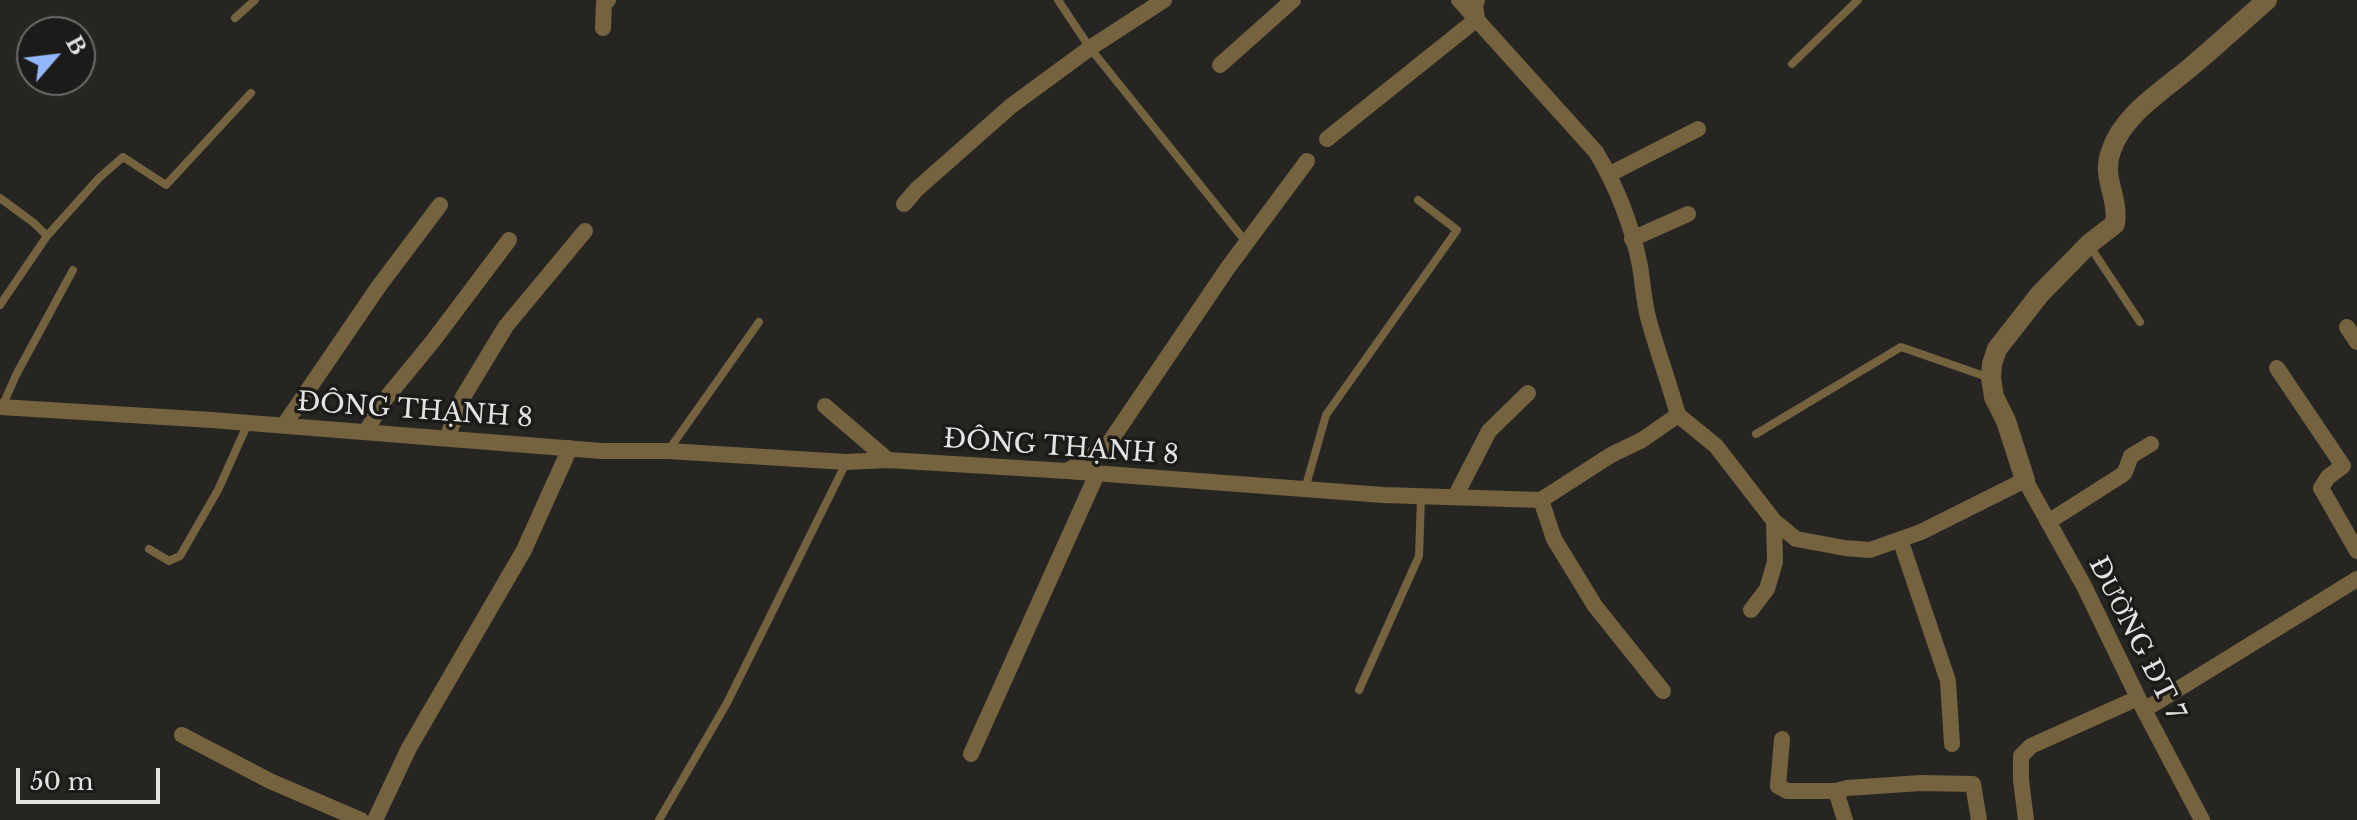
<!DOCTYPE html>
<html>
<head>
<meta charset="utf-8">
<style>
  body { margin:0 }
  #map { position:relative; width:2357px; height:820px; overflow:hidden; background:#262522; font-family:"Libre Baskerville",serif }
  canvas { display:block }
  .north { position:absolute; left:16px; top:16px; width:80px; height:80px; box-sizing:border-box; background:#1c1b19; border:2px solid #6c6b69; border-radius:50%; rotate:62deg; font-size:22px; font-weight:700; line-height:32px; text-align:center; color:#e4e3e1 }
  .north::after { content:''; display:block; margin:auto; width:28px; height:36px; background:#94b7fd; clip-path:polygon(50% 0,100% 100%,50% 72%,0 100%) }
  .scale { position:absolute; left:16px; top:768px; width:144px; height:36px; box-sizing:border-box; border:4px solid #e4e3e1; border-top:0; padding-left:10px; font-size:24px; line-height:28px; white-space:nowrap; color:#e4e3e1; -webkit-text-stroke:6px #1c1b19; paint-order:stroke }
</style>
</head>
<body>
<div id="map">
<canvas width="2357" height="820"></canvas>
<div class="north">B</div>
<div class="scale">50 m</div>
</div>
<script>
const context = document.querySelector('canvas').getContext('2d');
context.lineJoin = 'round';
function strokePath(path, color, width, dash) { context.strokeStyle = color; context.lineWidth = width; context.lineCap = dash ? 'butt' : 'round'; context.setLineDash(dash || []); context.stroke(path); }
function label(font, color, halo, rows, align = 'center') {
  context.font = font + ' "Libre Baskerville",serif'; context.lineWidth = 7; context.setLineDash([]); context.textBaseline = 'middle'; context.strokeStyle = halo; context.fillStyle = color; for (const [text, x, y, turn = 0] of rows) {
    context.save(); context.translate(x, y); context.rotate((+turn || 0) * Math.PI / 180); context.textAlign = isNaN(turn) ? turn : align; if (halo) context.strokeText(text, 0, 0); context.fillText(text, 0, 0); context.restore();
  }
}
const service = new Path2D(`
  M1058,0L1090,48L1246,242
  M235,18L255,0
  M1792,64L1858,0
  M0,198L34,223L47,236L0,305
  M47,236L99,178L123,157L166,185L251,93
  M2089,245L2140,322
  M2,407L16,375L73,270
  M1756,434L1901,347L1990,378
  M668,451L759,322
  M1305,489L1326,415L1457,230L1418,200
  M149,549L169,561L180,556L218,490L248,423
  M1359,690L1419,556L1421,497
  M659,820L727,703L846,463`);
const minor = new Path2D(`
  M1459,0L1596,152C1617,187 1632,226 1640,266C1643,284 1644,304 1649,321C1658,353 1669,383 1678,415
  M603,28L604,3L608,0
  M1220,65L1293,0
  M1327,139L1477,19L1475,5L1477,0
  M1610,174L1698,129
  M904,204L917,189L1011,106L1090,48L1164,0
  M1632,239L1688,214
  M2347,327L2357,342
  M2277,368L2343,466L2328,477L2321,488L2357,551
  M825,406L888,460
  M0,407L212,420L602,451H668L846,462L888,460L1067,471L1383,495L1541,500L1611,455L1642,440L1678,415L1716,446L1774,521L1796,539L1845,548L1870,550L1921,532L2025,480L2084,586L2144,710L2202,820
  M284,425L379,286L440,205
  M366,432L382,403L433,341L509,240
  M447,438L463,397L506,326L585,231
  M1067,471L1107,446L1227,269L1307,161
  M1455,497L1489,431L1528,393
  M1541,500L1554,539L1595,606L1663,691
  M2048,522L2122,475L2125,472L2131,456L2151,444
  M1900,539L1948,681L1952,744
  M1751,610L1767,589L1775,562L1774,521
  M2144,710L2357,579
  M182,735L270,781L361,820
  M1782,739L1778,786L1787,791H1836L1845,820
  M971,754L1097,474
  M1836,791L1847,788L1921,783L1973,784L1979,820
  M375,820L409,748L524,550L570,448
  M2026,820L2021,780V756L2031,746L2138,698`);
const tertiary = new Path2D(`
  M2025,480L2006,421L1994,397L1991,378L1992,364L1997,349L2040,294L2089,244L2115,224C2119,195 2101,179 2111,151C2123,114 2164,90 2192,66C2218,44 2242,22 2267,0`);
const streetNames = [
  ["ĐÔNG THẠNH 8",415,411,4],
  ["ĐÔNG THẠNH 8",1061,448,4],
  ["ĐƯỜNG ĐT 7",2136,639,63]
];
strokePath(service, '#756340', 8);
strokePath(minor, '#756340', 16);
strokePath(tertiary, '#756340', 20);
label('26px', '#e4e3e1', '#1c1b19', streetNames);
</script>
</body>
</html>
